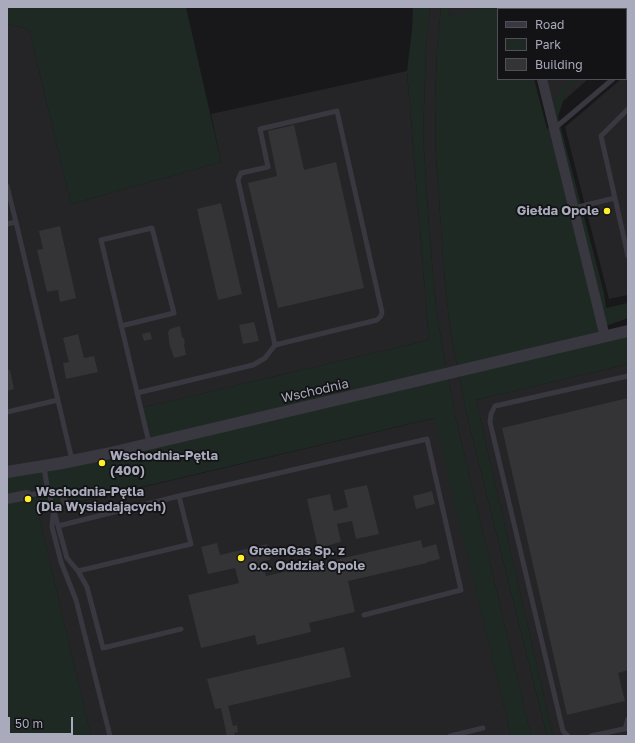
<!DOCTYPE html>
<html>
<head>
<meta charset="utf-8">
<style>
  body { margin:0 }
  #map { position:relative; width:635px; height:743px; overflow:hidden; background:#18181a; font-family:"Golos Text",sans-serif }
  canvas { display:block }
  .frame { position:absolute; inset:0; border:8px solid #a9aabb; pointer-events:none }
  .legend { position:absolute; left:497px; top:8px; width:130px; height:72px; box-sizing:border-box; background:#131315; border:1px solid #4f4f57; margin:0; padding:5px 7px; list-style:none; font-size:12px; color:#a9aabb }
  .legend li { display:flex; align-items:center; gap:8px; height:20px }
  .legend b { width:20px; border:1px solid #4f4f57 }
  .scale { position:absolute; left:8px; top:717px; width:65px; height:18px; box-sizing:border-box; border:2px solid #a9aabb; border-top:0; padding-left:5px; font-size:12px; line-height:14px; white-space:nowrap; color:#a9aabb; -webkit-text-stroke:3px #131315; paint-order:stroke }
</style>
</head>
<body>
<div id="map">
<canvas width="635" height="743"></canvas>
<div class="frame"></div>
<ul class="legend">
<li><b style="height:5px;background:#393840"></b>Road</li>
<li><b style="height:11px;background:#1f2923"></b>Park</li>
<li><b style="height:11px;background:#343336"></b>Building</li>
</ul>
<div class="scale">50 m</div>
</div>
<script>
const context = document.querySelector('canvas').getContext('2d');
context.lineJoin = 'round';
function fillPath(path, color) { context.fillStyle = color; context.fill(path, 'evenodd'); }
function strokePath(path, color, width, dash) { context.strokeStyle = color; context.lineWidth = width; context.lineCap = dash ? 'butt' : 'round'; context.setLineDash(dash || []); context.stroke(path); }
function label(font, color, halo, rows, align = 'center') {
  context.font = font + ' "Golos Text",sans-serif'; context.lineWidth = 3.5; context.setLineDash([]); context.textBaseline = 'middle'; context.strokeStyle = halo; context.fillStyle = color; for (const [text, x, y, turn = 0] of rows) {
    context.save(); context.translate(x, y); context.rotate((+turn || 0) * Math.PI / 180); context.textAlign = isNaN(turn) ? turn : align; if (halo) context.strokeText(text, 0, 0); context.fillText(text, 0, 0); context.restore();
  }
}
const built = new Path2D(`
  M430,7H441L437,50L435,104L436,157L445,284L451,335L466,412L547,736H531L455,415L437,317L429,229L423,136L426,48Z
  M450,7H500L449,16Z
  M523,7H628V44L626,46V9H523Z
  M7,24L29,29L71,204L221,162L211,114L407,71L429,340L141,408L149,444L7,472Z
  M628,73V295L609,299L565,127L621,79H626V74Z
  M542,79H588L551,112Z
  M628,364V736H553L476,400Z
  M435,418L511,736H91L38,512Z`);
const green = new Path2D(`
  M7,7H186L221,162L71,204L29,29L7,24Z
  M413,7H430L426,48L423,136L429,229L437,317L455,415L531,736H511L434,418L69,504L67,496L61,498L62,506L38,512L91,736H7V472L149,444L141,408L429,340L407,71L412,30Z
  M441,7H450L449,16L486,7H515L516,9H498V79H534L547,129L549,128C551,110 557,79 579,79L567,89L558,117L604,293L606,308L628,303V318L603,327L605,337L628,331V364L476,400L553,736H547L466,412L451,335L445,284L436,157L435,104L437,50Z`);
const building = new Path2D(`
  M294,125L304,170L336,162L364,288L278,308L248,183L277,176L268,131Z
  M221,203L242,294L218,300L197,209Z
  M60,226L76,298L60,302L58,290L47,292L37,250L43,249L39,231Z
  M254,322L259,341L243,344L239,325Z
  M180,326L182,337L184,338L185,343L184,344L186,355L174,358L171,348H170L168,332L170,329Z
  M150,332L152,339L144,341L142,334Z
  M78,334L84,358L94,356L98,372L66,379L63,363L69,362L63,338Z
  M7,370H10L14,389L7,391Z
  M628,398V670L618,673L625,701L567,715L502,428Z
  M367,485L379,534L356,539L352,521L337,524L341,542L318,548L307,499L330,494L334,511L348,507L344,490Z
  M432,491L435,504L416,509L413,496Z
  M67,496L69,504L62,506L60,498Z
  M421,540L423,548L436,544L440,559L427,562V563L348,581L355,612L309,623L311,632L257,645L255,635L201,648L188,595L239,583L235,568L208,574L201,547L217,543L220,555L267,544L270,560L263,561L266,576Z
  M344,647L351,677L228,706L233,726L237,725L238,732L234,733L235,736H227L221,708L215,709L207,679Z`);
const service = new Path2D(`
  M626,68L628,66
  M628,109L601,136L628,256
  M555,128L613,79
  M7,186L16,222
  M574,208L615,198
  M7,224L16,222L72,460
  M121,326L174,313L152,228L101,240C117,308 133,375 149,443
  M137,393L253,365L265,358L275,345L377,320L381,316L382,312L337,111L260,129L268,167L241,173L238,180L275,345
  M7,412L58,400
  M47,486L67,558L78,571L191,544L179,496
  M27,495C35,494 44,494 47,486L44,467
  M53,515L52,527L61,562L76,600L110,736
  M58,526L179,496L427,439L461,590L364,615
  M78,571L87,587L103,648L181,629
  M625,729L628,719
  M450,736L483,728
  M568,736L563,731L490,422L491,414L495,406L628,376
  M591,736L628,728`);
const minor = new Path2D(`
  M523,7V9
  M542,79L605,337
  M7,499L27,495`);
const tertiary = new Path2D(`
  M7,472L62,463L106,454L628,331`);
const markers = [
  [607,211,4,"#fff02b"],
  [102,463,4,"#fff02b"],
  [28,499,4,"#fff02b"],
  [241,558,4,"#fff02b"]
];
const poiNames = [
  ["Giełda Opole",599,211,"right"],
  ["Wschodnia-Pętla",110,456],
  ["(400)",110,471],
  ["Wschodnia-Pętla",36,492],
  ["(Dla Wysiadających)",36,507],
  ["GreenGas Sp. z",249,551],
  ["o.o. Oddział Opole",249,566]
];
const streetNames = [
  ["Wschodnia",315,391,-13]
];
fillPath(built, '#252427');
fillPath(green, '#1f2923');
fillPath(building, '#343336');
strokePath(service, '#393840', 5);
strokePath(minor, '#393840', 10);
strokePath(tertiary, '#393840', 12);
for (const [x, y, r, color] of markers) { const dot = new Path2D(); dot.arc(x, y, r, 0, 2 * Math.PI); context.fillStyle = color; context.fill(dot); strokePath(dot, '#131315', 1.5); }
label('bold 13px', '#a9aabb', '#131315', poiNames, 'left');
label('13px', '#a9aabb', '#131315', streetNames);
</script>
</body>
</html>
